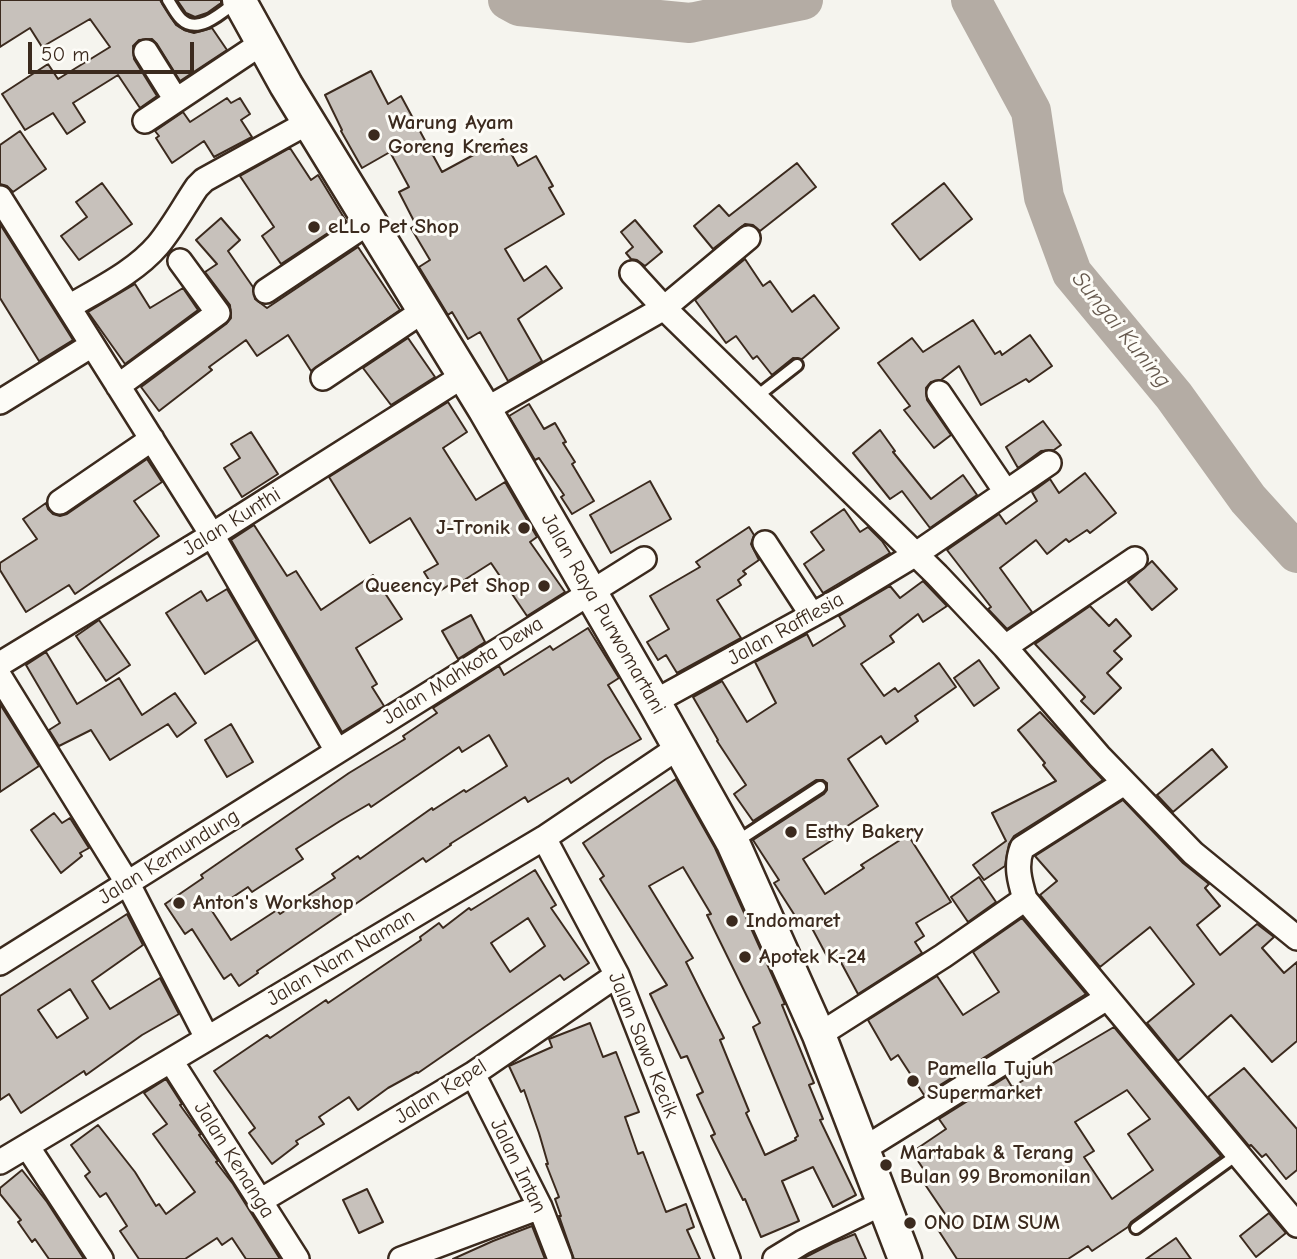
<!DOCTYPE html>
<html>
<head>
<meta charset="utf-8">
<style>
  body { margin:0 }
  #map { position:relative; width:1297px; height:1259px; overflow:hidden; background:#f5f4ee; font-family:"Comic Neue",sans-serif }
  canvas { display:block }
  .scale { position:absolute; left:28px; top:42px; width:166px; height:32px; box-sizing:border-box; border:4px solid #3b2a1e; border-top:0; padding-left:9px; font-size:21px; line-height:24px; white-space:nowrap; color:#3b2a1e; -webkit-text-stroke:5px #fdfcf7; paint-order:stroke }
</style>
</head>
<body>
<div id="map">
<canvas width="1297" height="1259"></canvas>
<div class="scale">50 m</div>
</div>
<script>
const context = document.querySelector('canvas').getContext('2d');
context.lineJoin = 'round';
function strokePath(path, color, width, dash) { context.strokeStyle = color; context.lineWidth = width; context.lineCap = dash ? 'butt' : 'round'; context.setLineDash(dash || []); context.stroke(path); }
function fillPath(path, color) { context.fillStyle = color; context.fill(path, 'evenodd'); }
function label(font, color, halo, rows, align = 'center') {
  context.font = font + ' "Comic Neue",sans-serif'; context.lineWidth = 6; context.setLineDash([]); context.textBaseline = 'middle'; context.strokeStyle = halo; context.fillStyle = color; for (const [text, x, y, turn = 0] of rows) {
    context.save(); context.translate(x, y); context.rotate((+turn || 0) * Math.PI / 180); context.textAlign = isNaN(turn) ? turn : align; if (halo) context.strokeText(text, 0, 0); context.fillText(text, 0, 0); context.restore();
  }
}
const river = new Path2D(`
  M508,0L519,6L690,23L803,0
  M971,0L1031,111L1044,197L1072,273L1174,396L1248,499L1297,553`);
const building = new Path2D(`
  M0,0H160L176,25L184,30L194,33L212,28L227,50L180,81L157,44L152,39L139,40L133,46L134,59L157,96L140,108L118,75L73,103L85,122L67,134L53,113L25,130L2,94L48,64L58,79L110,47L90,19L42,47L30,28L0,47Z
  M177,0H221V3L207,13L195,17L186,13Z
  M371,71L388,104L401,96L442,172L503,139L518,166L536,156L553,186L549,188L564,214L505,249L524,281L546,266L562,288L518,319L542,361L508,381L480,332L468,339L452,312L448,315L419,267L430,260L411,228L416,225L399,192L409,187L390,152L362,168L341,131L342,130L325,95Z
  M227,98L231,103L240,98L250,114L241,120L252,137L214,157L204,141L172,163L156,138L159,136L155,131L183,112L190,122Z
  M20,131L46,169L13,192L7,186L0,184V145Z
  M290,148L311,180L318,175L346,221L281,264L262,236L274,227L240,176Z
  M797,163L816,187L760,231L753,225L745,224L713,249L694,226L719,205L729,216Z
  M102,183L132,224L79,260L61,236L87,217L76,202Z
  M944,183L972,219L920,260L892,224Z
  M221,218L240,240L228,251L253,287L255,299L267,308L358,247L400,310L311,371L288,335L257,356L246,340L209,367L212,370L159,411L141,387L226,324L231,318L230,305L205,272L217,264L196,240Z
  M635,220L662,252L645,266L637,260L631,259L626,253L633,247L621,232Z
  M0,224L73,340L39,361L0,298Z
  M745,259L763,286L770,281L792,312L814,295L839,328L802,359L793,358L772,375L757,356L753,359L736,336L726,343L695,300Z
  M135,284L150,308L183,288L198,310L125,364L88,312Z
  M973,320L995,354L1000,351L1002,355L1030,335L1052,366L1029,382L1026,379L981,405L959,366L941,380L931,382L926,388L927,400L951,435L934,448L904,410L910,406L878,363L912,338L923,352Z
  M408,338L435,377L391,405L363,368Z
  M448,402L467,432L443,448L476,500L505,482L537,537L530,542L565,592L527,616L491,563L458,584L455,581L437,593L424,572L438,564L410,518L370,543L329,477Z
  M529,404L544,429L555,423L566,442L563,443L575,462L572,464L594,501L572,514L561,497L564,495L539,458L535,460L509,416Z
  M1043,421L1061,445L1054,450L1041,451L1018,468L1006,447Z
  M880,430L895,451L893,452L931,499L963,475L977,495L930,528L902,491L890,499L853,453Z
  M251,432L278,474L242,497L224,468L240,458L231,444Z
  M147,459L162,482L134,501L159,536L75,594L69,585L26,612L0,570V563L37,539L23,519L46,503L48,509L53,514L60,516L67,514Z
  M1085,473L1116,513L1090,533L1087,530L1069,542L1066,539L1047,554L1036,540L1000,568L1032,612L1007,629L988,609L991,607L947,550L999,514L1006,524L1037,501L1032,492L1050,479L1059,493Z
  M650,481L671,519L611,553L590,515Z
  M844,509L860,532L868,527L882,541L890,553L823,593L804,564L824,550L811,532Z
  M254,525L287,576L296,571L321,610L373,575L402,619L356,648L377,684L372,687L384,706L342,732L231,540Z
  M749,527L754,535L751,544L759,560L743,571L746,574L738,580L741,585L717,600L741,638L677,673L666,655L658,660L647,642L669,629L650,596L700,567L696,562Z
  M1152,561L1177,589L1152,610L1128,582Z
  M923,581L947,606L923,622L918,614L890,636L894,642L861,664L884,696L895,688L898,692L939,663L956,687L915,716L918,721L886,744L881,736L848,759L878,806L835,834L837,837L803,859L825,894L864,868L861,865L908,835L951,902L916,923L924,936L915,942L922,953L858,994L837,955L829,960L806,917L799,922L774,883L779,880L753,840L824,794L827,790V783L823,780H816L753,821L734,794L746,785L717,741L718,740L693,697L722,681L747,722L776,703L755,662L807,634L813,646L845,626L839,616L890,586L900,598Z
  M227,589L257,640L205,674L166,613L201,591L207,601Z
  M1090,606L1109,626L1116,619L1131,636L1114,651L1122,659L1107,673L1121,688L1094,714L1081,701L1085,697L1035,644Z
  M471,615L485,642L458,659L442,631Z
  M99,620L130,665L106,681L76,636Z
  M588,628L619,678L608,685L641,739L606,759L571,783L568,778L528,802L525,797L450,844L451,845L426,862L423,858L257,971L258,973L239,986L231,974L224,979L192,929L185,934L165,904L203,878L201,875L349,773L405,739L403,736L437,713L433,708L499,666L504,675L550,646L553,650ZM489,735L507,766L466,792L464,790L433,810L432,808L360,859L358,856L332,874L335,878L280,914L277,910L231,940L212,911L248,887L252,892L303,859L296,849L340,821L369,804L371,807L459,747L462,752Z
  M46,652L77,704L119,678L142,715L175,693L196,723L177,737L168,724L110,760L91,730L59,746L49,730L60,723L26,665Z
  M979,660L999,688L974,706L954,678Z
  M0,704L39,766L0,792Z
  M1040,712L1103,780L1014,836L1009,844L1005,866L984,880L973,865L1006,841L992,813L1056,781L1043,765L1045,763L1018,730Z
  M231,724L253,762L227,777L205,740Z
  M1212,749L1227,767L1173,812L1157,795Z
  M676,779L715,848L785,1004L782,1005L814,1083L809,1085L823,1119L820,1120L856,1195L833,1207L813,1167L782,1181L799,1221L761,1237L745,1199L743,1200L711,1136L715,1134L697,1095L703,1092L687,1056L681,1058L650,994L667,985L600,879L604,876L583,843ZM683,867L711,914L707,915L760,1023L753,1027L798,1136L795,1138L796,1140L765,1155L746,1113L749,1111L720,1040L724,1038L686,962L693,958L649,886Z
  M1123,800L1183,863L1209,884L1205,888L1220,906L1197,925L1220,955L1257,924L1274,937L1262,948L1284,973L1297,962V1041L1272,1062L1231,1015L1178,1061L1147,1023L1194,984L1150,927L1100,967L1040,895L1057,881L1035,856Z
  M54,813L62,823L70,818L89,848L80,853L82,856L61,873L31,830Z
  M535,870L556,905L551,908L589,963L564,980L560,975L418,1073L417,1072L388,1088L358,1110L349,1097L319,1117L324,1124L296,1141L298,1144L272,1164L249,1133L255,1128L214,1071L267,1035L270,1038L326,1000L328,1003L421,940L420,937L439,923L443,928L469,908L471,910ZM528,918L545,946L510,972L491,943Z
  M979,877L996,902L968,922L951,897Z
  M127,914L143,945L92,981L110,1009L160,978L179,1014L142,1035L86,1075L84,1071L21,1113L9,1094L0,1100V996ZM70,989L88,1018L57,1038L38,1010Z
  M1022,918L1086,994L924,1095L898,1055L891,1060L868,1020L937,976L963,1015L999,992L973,952Z
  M590,1023L603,1057L616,1052L639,1112L625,1117L638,1154L643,1152L666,1212L686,1204L694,1227L687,1230L700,1259H574L559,1216H561L555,1199L559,1197L546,1164H548L539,1133L524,1090L521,1092L509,1066L552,1047L549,1039Z
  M1114,1027L1221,1156L1131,1222L1128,1227L1092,1251L1088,1246L1068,1259H957L935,1225L947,1217L920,1177L926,1173L912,1152L946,1129L939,1119L1006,1077L1012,1087ZM1127,1090L1150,1119L1128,1134L1153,1170L1112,1199L1084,1157L1094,1151L1075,1122Z
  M1244,1068L1297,1129V1170L1286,1179L1266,1154L1262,1157L1251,1145L1249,1146L1208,1097Z
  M166,1079L182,1104L180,1105L201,1134L199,1135L218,1161L216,1162L233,1184L280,1259H246L232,1238L222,1245L217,1238L185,1259H139L120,1231L127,1226L106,1193L100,1197L85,1176L90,1172L71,1145L98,1125L135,1172L156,1206L159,1204L166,1214L195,1192L153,1134L167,1124L144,1093Z
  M22,1170L47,1202L84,1259H49L35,1239L32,1242L18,1222L21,1220L0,1194V1188Z
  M367,1189L383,1222L359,1233L343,1200Z
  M1269,1213L1286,1233L1256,1257L1240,1236Z
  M532,1226L545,1259H453L493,1241Z
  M855,1234L866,1259H802L833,1243Z
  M1176,1238L1191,1259H1146Z`);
const lane = new Path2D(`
  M168,0C172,6 176,14 181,19C198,36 224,11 237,1
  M756,397L797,365
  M736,842L820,787
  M1136,1228L1238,1154`);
const street = new Path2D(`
  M146,52L176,100
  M145,121L262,43
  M0,198L212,535L337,751
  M632,273L664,308L937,575L1005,647L1099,756L1193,853L1297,938
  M266,291L371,221
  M69,307C99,289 135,272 158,245C173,227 184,206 197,187L204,180L309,122
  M323,378L423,311
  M118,386L218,313L180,261
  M939,393L1006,492
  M0,402L92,345
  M485,410L664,308L748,238
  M60,502L152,439
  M765,543L812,615
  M1005,647L1135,559
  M0,664L212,535L463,376
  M0,677L128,884L207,1038
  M654,702L843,598L916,554L1049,463
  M544,838L617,975L728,1259
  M1025,899C1020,882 1015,866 1022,848L1124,783
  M0,963L644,559
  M819,1035L943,956L1025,899L1297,1225
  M171,1061L297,1259
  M473,1074L540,1207L560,1259
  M27,1146L101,1259
  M862,1150L1107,998
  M0,1162L544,838L679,747
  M260,1201L473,1074L617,975
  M401,1259L540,1207
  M775,1259L803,1242L883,1203`);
const secondary = new Path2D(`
  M239,0L286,85L485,410L654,702L733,843L819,1035L905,1259`);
const markers = [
  [374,135,7,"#3b2a1e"],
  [314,227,7,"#3b2a1e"],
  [524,528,7,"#3b2a1e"],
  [544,586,7,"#3b2a1e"],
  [791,832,7,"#3b2a1e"],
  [179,903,7,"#3b2a1e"],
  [732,921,7,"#3b2a1e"],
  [745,957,7,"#3b2a1e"],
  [913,1081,7,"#3b2a1e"],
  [886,1165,7,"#3b2a1e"],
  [910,1223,7,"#3b2a1e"]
];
const poiNames = [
  ["Warung Ayam",388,123],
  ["Goreng Kremes",388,147],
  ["eLLo Pet Shop",328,227],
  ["J-Tronik",510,528,"right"],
  ["Queency Pet Shop",530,586,"right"],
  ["Esthy Bakery",805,832],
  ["Anton's Workshop",193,903],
  ["Indomaret",746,921],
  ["Apotek K-24",759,957],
  ["Pamella Tujuh",927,1069],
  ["Supermarket",927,1093],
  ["Martabak & Terang",900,1153],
  ["Bulan 99 Bromonilan",900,1177],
  ["ONO DIM SUM",924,1223]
];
const streetNames = [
  ["Jalan Kunthi",232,522,-32],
  ["Jalan Raya Purwomartani",603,614,60],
  ["Jalan Rafflesia",786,629,-29],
  ["Jalan Mahkota Dewa",463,671,-32],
  ["Jalan Kemundung",169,857,-32],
  ["Jalan Nam Naman",341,958,-31],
  ["Jalan Sawo Kecik",643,1045,68],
  ["Jalan Kepel",441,1092,-32],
  ["Jalan Kenanga",234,1160,58],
  ["Jalan Intan",518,1166,64]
];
const waterNames = [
  ["Sungai Kuning",1121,330,51]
];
strokePath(river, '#b4aca4', 40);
fillPath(building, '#c7c1bb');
strokePath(building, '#3b2a1e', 2);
strokePath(lane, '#3b2a1e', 16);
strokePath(street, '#3b2a1e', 28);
strokePath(secondary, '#3b2a1e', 37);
strokePath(lane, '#fdfcf7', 10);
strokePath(street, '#fdfcf7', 23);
strokePath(secondary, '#fdfcf7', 32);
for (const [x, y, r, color] of markers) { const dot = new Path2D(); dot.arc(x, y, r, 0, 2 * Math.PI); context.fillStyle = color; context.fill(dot); strokePath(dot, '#fdfcf7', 2.5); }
label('bold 21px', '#3b2a1e', '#fdfcf7', poiNames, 'left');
label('21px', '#3b2a1e', '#fdfcf7', streetNames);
label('italic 23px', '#65584d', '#fdfcf7', waterNames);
</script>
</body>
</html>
